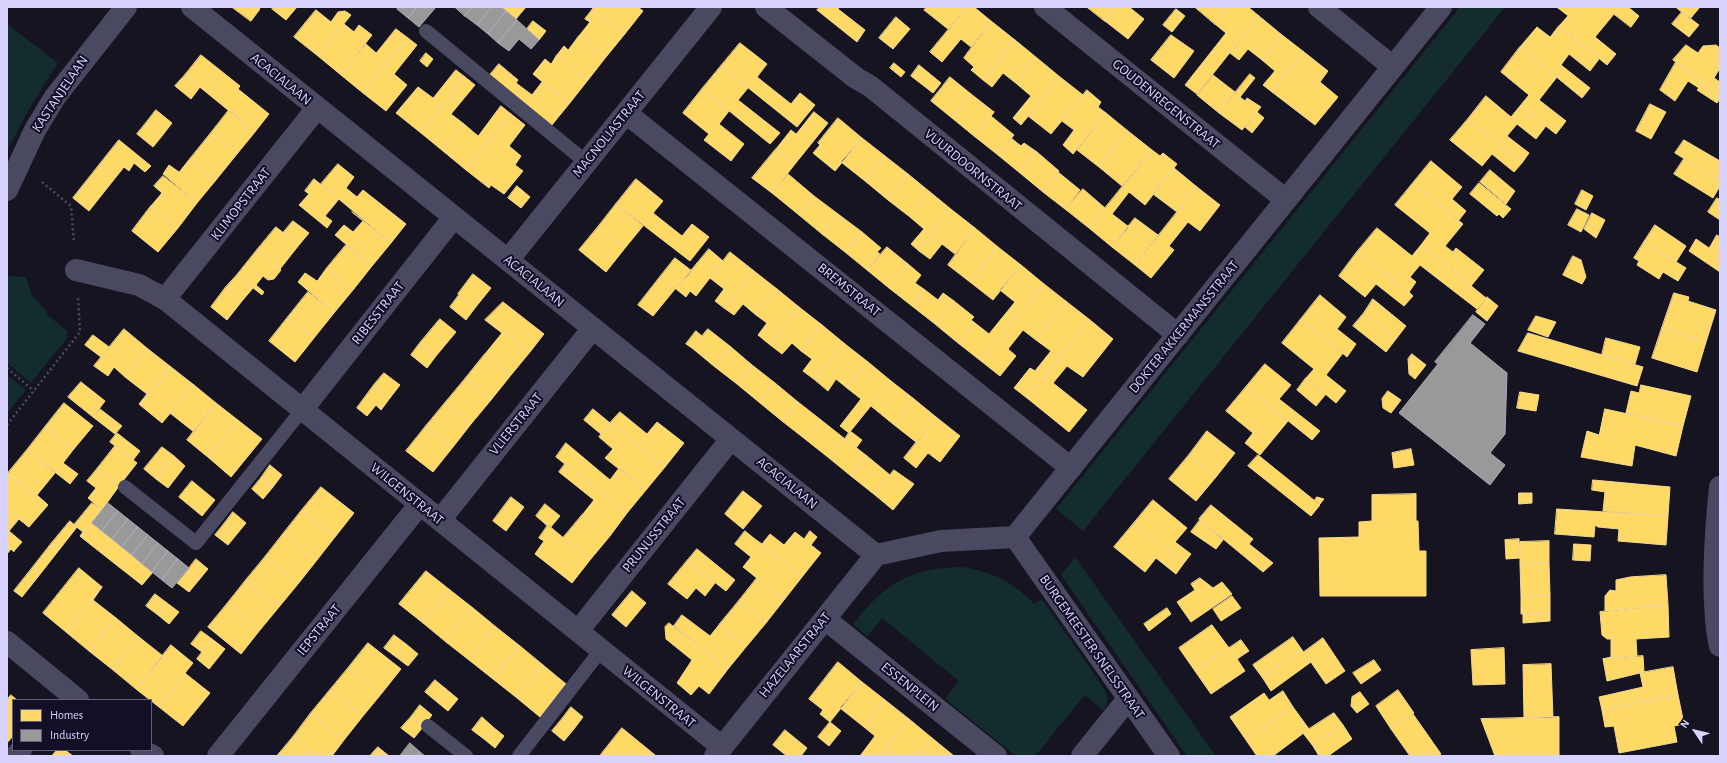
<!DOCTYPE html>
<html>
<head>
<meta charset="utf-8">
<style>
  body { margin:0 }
  #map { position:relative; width:1727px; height:763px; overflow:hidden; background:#161421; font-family:"Alegreya Sans",sans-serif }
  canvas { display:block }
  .frame { position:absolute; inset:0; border:8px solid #d9d4ff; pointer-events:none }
  .legend { position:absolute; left:12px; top:699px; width:140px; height:52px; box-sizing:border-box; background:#130f26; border:1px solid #625e7d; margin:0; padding:5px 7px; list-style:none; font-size:12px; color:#d9d4ff }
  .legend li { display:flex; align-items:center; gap:8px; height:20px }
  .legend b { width:20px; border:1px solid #625e7d }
  .north { position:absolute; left:1675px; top:711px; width:40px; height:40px; -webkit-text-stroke:3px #130f26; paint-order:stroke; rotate:305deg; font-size:11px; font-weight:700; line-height:16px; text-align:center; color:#d9d4ff }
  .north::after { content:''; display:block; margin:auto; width:14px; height:18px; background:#d9d4ff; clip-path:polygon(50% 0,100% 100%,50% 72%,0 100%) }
</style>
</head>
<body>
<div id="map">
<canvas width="1727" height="763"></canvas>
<div class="frame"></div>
<ul class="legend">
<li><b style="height:11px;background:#ffd966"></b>Homes</li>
<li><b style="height:11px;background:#999"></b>Industry</li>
</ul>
<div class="north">N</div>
</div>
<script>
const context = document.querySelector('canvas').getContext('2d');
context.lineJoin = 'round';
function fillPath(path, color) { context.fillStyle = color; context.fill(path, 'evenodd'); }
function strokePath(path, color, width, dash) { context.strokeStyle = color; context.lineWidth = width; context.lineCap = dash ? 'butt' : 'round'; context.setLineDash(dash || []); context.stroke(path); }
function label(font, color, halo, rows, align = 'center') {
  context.font = font + ' "Alegreya Sans",sans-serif'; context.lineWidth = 4; context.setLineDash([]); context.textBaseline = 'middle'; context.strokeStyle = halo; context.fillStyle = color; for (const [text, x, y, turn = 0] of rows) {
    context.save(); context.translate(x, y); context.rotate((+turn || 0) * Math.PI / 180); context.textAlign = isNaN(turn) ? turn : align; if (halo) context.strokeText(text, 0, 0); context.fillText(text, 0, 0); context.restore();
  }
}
const green = new Path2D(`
  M1460,7H1505L1083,531L1056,509Z
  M7,24L58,63L29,109L7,151Z
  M7,276L26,277L32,295L47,312L45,313L67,331V338L31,383L7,363Z
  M7,375L26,390L7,413Z
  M1075,557L1216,756H1187L1061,575Z
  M964,567C995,573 1013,582 1034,604L1042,599L1105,690L1108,701L1104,711L1085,695L1035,756H1016L945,699L959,681L882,618L867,636L853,624C887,582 909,568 964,567Z`);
const homes = new Path2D(`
  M232,7H258L260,9L251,21Z
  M274,7H297L286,20L272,9Z
  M501,7H526L516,19Z
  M594,7H638L643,11L624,35L592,10Z
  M820,7H839L838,9L865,30L857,42L817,10Z
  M927,7H967L948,29L924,10Z
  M967,7H974L991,21L971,47L961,39L942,62L930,52Z
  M1087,7H1117L1105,21Z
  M1117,7H1129L1144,19L1128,39L1105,21Z
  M1195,7H1229L1215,24Z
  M1229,7H1248L1259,16L1197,94L1185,85L1226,33L1215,24Z
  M1557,7H1605L1614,14L1595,37L1616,54L1607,65L1559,26L1568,16Z
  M1605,7H1628L1639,16L1631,27Z
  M1676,7H1700L1690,19Z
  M1176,9L1185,16L1172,32L1163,25Z
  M316,10L331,22L338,12L345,11L351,15L318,56L294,37Z
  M592,10L624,35L606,57L579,36L590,22L585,19Z
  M1682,12L1699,25L1689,37L1672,24Z
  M1259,16L1282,35L1262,60L1248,49L1239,60L1230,53Z
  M896,17L910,29L893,49L879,38Z
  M533,21L546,31L539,40L527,29Z
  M991,21L1015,40L983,80L971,70L974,67L964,58Z
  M344,24L354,32L359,25L372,35L341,75L318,56Z
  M1559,26L1599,59L1590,71L1569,54L1561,65L1590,88L1582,98L1520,47L1537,27L1550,37Z
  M396,29L408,38L363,93L341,75L366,44L376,53Z
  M1171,35L1194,51L1174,78L1151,60Z
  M1282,35L1304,52L1272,92L1263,85L1275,71L1262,60Z
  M579,36L606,57L588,80L557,55L564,46L568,50Z
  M408,38L417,45L394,74L407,85L386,111L363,93Z
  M1015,40L1037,58L1017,84L1003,73L992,87L983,80Z
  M740,43L767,64L757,77L791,104L800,93L815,105L797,127L721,66Z
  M1686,45L1698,53L1703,46L1716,45L1720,48V68L1714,78L1720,82V99L1704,88V81L1673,60Z
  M1520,47L1557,77L1539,100L1566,121L1556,134L1520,106L1529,95L1501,72Z
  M1304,52L1328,71L1320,82L1338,97L1315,125L1272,92Z
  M426,53L433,59L427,67L420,61Z
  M201,55L240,86L238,89L269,114L255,132L185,75Z
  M557,55L588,80L569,104L533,74L545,59L551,64Z
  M1037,58L1060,77L1021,125L1013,118L1031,96L1017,84Z
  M1676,62L1704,81V88L1720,99L1717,103L1697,90L1699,88L1688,81L1675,101L1660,90Z
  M894,63L905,72L901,77L890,68Z
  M499,64L518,80L516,83L532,95L542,82L569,104L551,126L489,76Z
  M919,65L941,83L933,93L911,76Z
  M721,66L748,88L738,100L780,133L770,144L702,89Z
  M456,70L465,77L421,133L396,113L418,87L433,98Z
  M1250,74L1255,78L1240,97L1245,101L1247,98L1261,107L1242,130L1219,113Z
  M185,75L200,87L191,99L175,86Z
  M1213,75L1235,92L1219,113L1197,95Z
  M465,77L475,85L451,114L464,124L443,151L421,133Z
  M950,77L971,94L952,118L931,101Z
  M1060,77L1083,95L1051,134L1028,116Z
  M702,89L729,111L719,124L744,144L731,161L704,140L709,134L683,113Z
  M1087,90L1101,102L1098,107L1106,113L1073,154L1063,145L1074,130L1062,121Z
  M971,94L994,112L974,136L952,118Z
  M1486,96L1511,117L1520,106L1546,126L1536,139L1517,124L1507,136L1529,153L1522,163L1468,119Z
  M1650,104L1666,112L1651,139L1636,131Z
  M501,106L511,114L466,170L443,151L464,124L478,136Z
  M156,110L172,123L162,136L146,123Z
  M229,110L255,132L237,154L211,133Z
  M814,112L828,123L795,164L776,149L791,130L796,134Z
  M994,112L991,116L1014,135L998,155L974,136Z
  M1257,112L1264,118L1252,133L1245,127Z
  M1106,113L1128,131L1099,167L1077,150Z
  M511,114L525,125L509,146L521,156L515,165L523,171L504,194L491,185L489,188L466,170Z
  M838,118L862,138L835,171L813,153L820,145L818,143Z
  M1468,119L1522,163L1514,172L1492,154L1482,166L1450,140Z
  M146,123L162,136L153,147L137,134Z
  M1128,131L1152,150L1122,186L1099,167Z
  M211,133L237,154L216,180L190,159Z
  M862,138L885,156L865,181L841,162Z
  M1011,138L1021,146L1024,143L1037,152L1020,173L998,155Z
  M119,140L151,166L145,172L134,163L129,171L124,167L116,177L100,164Z
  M1684,140L1720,161V181L1675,153Z
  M776,149L795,164L772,193L752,178Z
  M1152,150L1160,156L1163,153L1177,164L1145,205L1129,192L1112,214L1129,227L1112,247L1089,228Z
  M1037,152L1059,171L1043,192L1020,173Z
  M885,156L908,174L888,200L865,181Z
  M190,159L216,180L197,203L163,174L169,165L179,172Z
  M1684,159L1720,181V186L1713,198L1674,174Z
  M1431,161L1462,187L1452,199L1466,211L1459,220L1413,183Z
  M100,164L116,177L89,211L73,198Z
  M338,164L354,177L346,188L357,197L363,190L406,224L391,243L321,184Z
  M1174,168L1197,187L1177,212L1153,194Z
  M1490,170L1515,191L1506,204L1480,182Z
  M1058,172L1080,190L1065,209L1043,192Z
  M788,174L814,196L799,215L772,193Z
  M908,174L930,192L910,217L888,200Z
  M163,176L197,203L178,228L151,206L162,193L154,186Z
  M314,179L339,199L325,216L332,221L327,228L299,205L309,194L305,191Z
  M636,179L663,201L653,213L682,236L692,224L709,237L690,261L616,204Z
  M1413,183L1463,224L1445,246L1453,252L1456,248L1484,270L1471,286L1421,245L1430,233L1395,205Z
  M1479,183L1511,209L1503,218L1499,214L1497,216L1470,194Z
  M517,186L530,197L521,208L508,198Z
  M1197,187L1220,205L1200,231L1188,222L1169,246L1174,250L1151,278L1135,265Z
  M1083,189L1105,208L1089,228L1065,209Z
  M1582,190L1593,196L1586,210L1575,204Z
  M930,192L952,210L919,251L911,244L924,229L910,217Z
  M814,196L838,214L822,234L799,215Z
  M1717,198L1720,200V220L1708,212Z
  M616,204L643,226L625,248L598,227Z
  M151,206L178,228L158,252L132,231Z
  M1577,209L1589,215L1581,232L1568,225Z
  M952,210L975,228L955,254L942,244L930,259L919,251Z
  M352,212L391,243L372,266L335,235L344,225L353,232L363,221Z
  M1592,213L1605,220L1596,238L1584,229Z
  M838,214L862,232L845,252L822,234Z
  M1135,218L1158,235L1135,265L1112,247Z
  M293,221L309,233L299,245L283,233Z
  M1655,225L1686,246L1676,262L1644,242Z
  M276,227L299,245L280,269L281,270L257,250Z
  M598,227L625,248L606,272L579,250Z
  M975,228L998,247L970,282L948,265Z
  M1377,228L1412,256L1421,245L1486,298L1477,309L1420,265L1410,277L1416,282L1409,292L1413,296L1357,252Z
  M862,232L881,248L877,252L880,254L867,270L845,252Z
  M1717,235L1720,237V272L1689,251L1696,239L1709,248Z
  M1644,242L1686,268L1678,281L1663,272L1659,279L1637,265L1639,261L1634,258Z
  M346,245L372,266L353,290L327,268Z
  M887,247L908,264L889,288L867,270Z
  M998,247L1021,265L993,300L970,282Z
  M709,249L723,261L696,296L690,291L686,297L676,289Z
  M257,250L281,270L274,279L268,280L263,276L256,285L264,292L262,295L237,275Z
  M730,252L754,271L724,308L715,301L724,289L710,278Z
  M1357,252L1413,296L1404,306L1376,284L1365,297L1339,276Z
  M1573,256L1581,260L1586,277L1582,284L1563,275Z
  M675,258L692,271L676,289L660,277Z
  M908,264L921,275L915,283L925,290L912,306L889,288Z
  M1021,265L1044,284L981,361L958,343L975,323L989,334L1015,302L1000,290Z
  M327,268L353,290L334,313L298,282L305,273L317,281Z
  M754,271L777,289L756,315L743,304L734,315L724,308Z
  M473,274L491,288L475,308L458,294Z
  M237,275L253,288L242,301L226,287Z
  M660,277L675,289L653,316L638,305Z
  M1044,284L1067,302L1036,340L1023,330L1008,349L1016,356L1000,376L981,361Z
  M226,287L242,301L227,320L211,307Z
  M777,289L799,307L769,344L758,335L767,323L756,315Z
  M925,290L938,300L943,293L954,301L935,324L912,306Z
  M308,292L334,313L314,338L288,317Z
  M1674,293L1689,297L1688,301L1716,310L1706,342L1662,328Z
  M459,295L475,308L466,320L450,307Z
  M1320,295L1346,317L1337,329L1356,344L1347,357L1301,319Z
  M1487,297L1498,306L1487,321L1476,312Z
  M1373,299L1406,326L1396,339L1364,313Z
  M954,301L974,317L971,320L975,323L958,343L935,324Z
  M503,302L544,334L530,352L487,318Z
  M1067,302L1090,320L1027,398L1014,388L1030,368L1035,371L1051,351L1036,340Z
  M799,307L822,325L801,351L792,343L782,354L769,344Z
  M1364,313L1396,339L1386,352L1353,326Z
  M1536,316L1556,322L1548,337L1528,330Z
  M288,317L314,338L295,362L269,341Z
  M487,318L530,352L511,375L485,354L502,333L485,320Z
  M440,319L456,332L436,356L420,343Z
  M1301,319L1343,353L1326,375L1346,391L1336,403L1306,378L1314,369L1282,343Z
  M1090,320L1113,339L1083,377L1067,366L1053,383L1087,410L1069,432L1027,398Z
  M822,325L845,344L815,380L803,371L812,359L801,351Z
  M1662,328L1706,342L1697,372L1652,358Z
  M124,329L148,349L125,377L114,367L108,376L94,366Z
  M708,329L731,347L715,367L692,348Z
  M696,331L702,336L692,348L686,344Z
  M1528,333L1643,367L1637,386L1518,351Z
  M93,335L109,347L101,357L85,345Z
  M1606,338L1640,347L1635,364L1602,355Z
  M420,343L436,356L427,368L411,355Z
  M845,344L868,362L847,388L836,379L828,391L815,380Z
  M731,347L752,365L737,384L715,367Z
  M148,349L171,367L140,405L139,404L147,394L125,377Z
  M485,354L511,375L491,400L465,379Z
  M1412,354L1426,365L1415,379L1409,374L1408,359Z
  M868,362L891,381L849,433L840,426L861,399L847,388Z
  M1265,364L1291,385L1279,399L1320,431L1312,440L1246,387Z
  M752,365L775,383L760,403L737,384Z
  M171,367L194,385L162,423L140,405Z
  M384,373L400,385L390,398L374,385Z
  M1306,378L1326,394L1316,406L1297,390Z
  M465,379L491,400L471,424L445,403Z
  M891,381L914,399L893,424L871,406Z
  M81,382L105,401L93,417L68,397Z
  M775,383L798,402L782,421L760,403Z
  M194,385L216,403L194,432L170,413Z
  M374,385L390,398L381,410L376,405L367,416L357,408Z
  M1641,385L1691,396L1683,426L1626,413L1631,391L1639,393Z
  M1246,387L1288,421L1260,455L1245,443L1253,433L1226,411Z
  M1388,391L1401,400L1391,413L1383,408L1382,399Z
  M1520,392L1539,395L1536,411L1517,408Z
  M914,399L936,417L916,442L893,424Z
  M798,402L821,420L805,439L782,421Z
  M64,403L93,426L73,450L45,427Z
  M216,403L239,421L209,458L187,440Z
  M445,403L471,424L453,447L426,426Z
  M100,409L122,426L115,434L93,417Z
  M593,409L610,423L601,434L584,420Z
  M1605,409L1683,426L1676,456L1635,445L1632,466L1581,457L1587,431L1599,435Z
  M620,412L647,434L657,422L684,443L665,467L610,423Z
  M936,417L960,436L940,462L928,453L916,468L904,458Z
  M821,420L845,439L829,458L805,439Z
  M239,421L262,439L231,477L209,458Z
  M610,423L665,467L646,490L605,458L613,449L599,437Z
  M426,426L453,447L433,472L406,451Z
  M45,427L73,450L63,463L78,474L70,484L27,450Z
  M850,431L862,440L856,448L845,439Z
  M1207,431L1235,453L1216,477L1189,455Z
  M117,433L140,451L133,460L110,442Z
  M845,439L867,456L851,476L829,458Z
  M566,443L610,480L619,468L646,490L627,513L556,457Z
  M115,446L137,463L119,486L97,469Z
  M162,447L174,456L156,479L144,469Z
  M1411,449L1414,465L1394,468L1392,453Z
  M27,450L55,473L37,495L48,505L8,473Z
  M1189,455L1216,477L1196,501L1169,479Z
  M1258,455L1320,505L1311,516L1248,466Z
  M174,456L185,466L168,488L156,479Z
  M867,456L890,475L875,495L851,476Z
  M565,464L627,513L610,536L583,514L594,500L559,472Z
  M270,465L282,475L273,487L261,478Z
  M97,469L119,486L102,510L88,498L96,488L87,481Z
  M894,470L914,484L893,510L875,495Z
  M8,473L48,505L29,527L7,509Z
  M261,478L273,487L263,499L252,489Z
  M1593,480L1670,487L1668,516L1603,511L1605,492L1592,490Z
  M192,481L215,500L202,516L179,497Z
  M321,487L354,513L335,537L302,510Z
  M743,491L762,506L743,529L725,514Z
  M1519,493H1532V503L1519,504Z
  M1416,494V521H1418L1419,551H1426V596H1320L1319,538L1359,537V522L1372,521V495Z
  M511,497L524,507L506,531L493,521Z
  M1317,497L1324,499L1320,504L1315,500Z
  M1153,500L1187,528L1175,542L1191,554L1184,563L1134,523Z
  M92,503L102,510L81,537L80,536L83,532L74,525Z
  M545,504L560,516L550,528L536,516Z
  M1211,505L1253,539L1249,544L1273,563L1263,572L1199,519Z
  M7,509L29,527L19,519L9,531L22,542L14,551L7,546Z
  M1557,509L1668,516L1666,545L1618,541L1619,529L1598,527L1595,525L1594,537L1555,534Z
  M302,510L335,537L317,560L283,534Z
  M233,512L246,523L237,534L224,524Z
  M583,514L610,536L590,560L563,538Z
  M1200,520L1223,540L1216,549L1191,532Z
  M70,521L77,527L59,550L51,544Z
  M92,523L130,554L119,567L81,537Z
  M1134,523L1184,563L1176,574L1156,558L1145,572L1114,547Z
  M224,524L237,534L228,545L215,535Z
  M548,525L590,560L572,583L535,554L544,541L539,538Z
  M745,531L802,577L784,600L743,567L751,557L735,544Z
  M810,531L817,537L811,545L821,553L802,577L753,538L762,544L770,534L784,545L795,532L804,539Z
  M283,534L317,560L298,584L265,557Z
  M1519,539L1520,558L1506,559L1505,540Z
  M1549,541V563L1520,564V542Z
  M51,544L59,550L41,573L33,567Z
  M1574,544L1591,545L1590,561L1573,560Z
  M7,546L14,551V552L11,549L7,554Z
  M697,549L735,580L726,591L687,561Z
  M130,554L153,572L142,585L119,567Z
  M265,557L298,584L279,607L246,580Z
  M196,559L208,569L199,580L187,571Z
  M687,561L715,583L705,596L696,588L687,599L668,584Z
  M1549,563L1550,595L1521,596L1520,564Z
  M33,567L41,573L22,597L14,591Z
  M79,568L102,587L66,632L43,613Z
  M187,571L199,580L189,592L177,583Z
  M426,571L450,590L423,623L399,604Z
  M1666,575L1668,605L1605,611V596L1610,590L1616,591V580L1630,577Z
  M757,578L784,600L766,623L738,602Z
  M1200,578L1213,588L1222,582L1232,594L1191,622L1177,602L1195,590L1191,584Z
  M246,580L279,607L260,630L227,604Z
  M102,587L93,600L116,618L89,651L66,632Z
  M450,590L473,608L446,642L423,623Z
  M632,591L646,603L626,627L612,615Z
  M155,594L167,603L158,615L146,606Z
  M1550,595V613L1521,614V596Z
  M1232,596L1241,608L1221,621L1213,609Z
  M738,602L766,623L746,647L719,625Z
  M167,603L179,612L169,624L158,615Z
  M227,604L260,630L241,654L208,627Z
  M1668,605L1669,637L1636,639L1637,656L1603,659L1611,657V639H1607L1602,635L1600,612Z
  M473,608L496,627L469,660L446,642Z
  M1167,608L1171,614L1149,631L1144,624Z
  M1550,613V621L1523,623V614Z
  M682,615L710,636L719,625L746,647L728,669L674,626Z
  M116,618L139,637L113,670L89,651Z
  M669,623L728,669L709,694L699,686L691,695L677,683L692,660L666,639L665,627Z
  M1212,625L1229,648L1195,671L1179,648Z
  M496,627L520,646L493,679L469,660Z
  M201,631L212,639L202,652L191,644Z
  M394,635L406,644L396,657L384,648Z
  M139,637L163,656L136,689L113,670Z
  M1293,637L1302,650L1262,677L1253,665Z
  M1323,638L1345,671L1326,684L1304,652Z
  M212,639L225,649L209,669L197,659Z
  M1241,640L1249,651L1237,659L1245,671L1211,694L1195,671Z
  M368,643L401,669L382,693L349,667Z
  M406,644L418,654L408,666L396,657Z
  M171,645L193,663L185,673L186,674L159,707L136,689Z
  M520,646L543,665L517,698L493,679Z
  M1504,648L1505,684L1473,685L1471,650Z
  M1302,650L1311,662L1271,691L1262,677Z
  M1643,656L1644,672L1607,681L1603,659Z
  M1374,660L1381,670L1361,684L1353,673Z
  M838,662L862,682L830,722L820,714L823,710L809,699Z
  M1551,664L1553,718H1524L1523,665Z
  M543,665L566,684L540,717L517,698Z
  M349,667L382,693L363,716L330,690Z
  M1673,667L1678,695L1602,710L1599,697L1643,687L1640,673Z
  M186,674L210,693L183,726L159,707Z
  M435,680L446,689L437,702L425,692Z
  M862,682L885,700L864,727L840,708Z
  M446,689L458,699L448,711L437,702Z
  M330,690L363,716L344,740L311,713Z
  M1398,690L1414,713L1391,729L1376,706Z
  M1283,691L1293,707L1246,740L1230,717L1264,693L1269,700Z
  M1360,692L1369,704L1357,713L1351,706L1352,697Z
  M11,695L17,700H13V736L7,743V700Z
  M1678,695L1684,724L1674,726L1677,742L1619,753L1614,726L1605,727L1602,710Z
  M885,700L909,719L880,756H860L875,736L864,727Z
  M420,705L432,715L423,727L411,717Z
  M571,707L583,717L574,729L562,719Z
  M1293,707L1309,729L1273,756H1257L1246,740Z
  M311,713L344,740L332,756H317L293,737Z
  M1334,713L1343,725L1313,746L1303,733Z
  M1413,714L1441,754L1437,756H1410L1391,729Z
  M411,717L423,727L414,738L401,728Z
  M482,717L493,727L484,739L472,730Z
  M1559,717V756H1495L1481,719Z
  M562,719L574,729L564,741L552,731Z
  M909,719L932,738L917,756H900L898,754L896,756H880Z
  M830,722L841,731L829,746L818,737Z
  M1343,725L1352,739L1328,756H1319L1313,746Z
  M493,727L504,736L495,748L484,739Z
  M622,728L655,755L654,756H608L603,752Z
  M785,730L807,748L801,756H787L773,745Z
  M293,737L317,756H277Z
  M932,738L954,756H917Z
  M378,747L389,756H370Z
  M57,750H65L73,756H52Z
  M603,752L608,756H600Z`);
const industry = new Path2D(`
  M399,7H417L408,18L397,9Z
  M417,7H436L419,27L408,18Z
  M455,7H473L465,16Z
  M473,7H492L477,25L465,16Z
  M492,7H501L506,11L488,34L477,25Z
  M506,11L517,20L498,43L488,34Z
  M517,20L539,40L531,49L519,39L509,51L498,43Z
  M1473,315L1485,324L1470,343L1507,373L1505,434L1490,453L1505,465L1490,485L1399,413L1438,364L1435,362Z
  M108,503L118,511L102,531L92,523Z
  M118,511L128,519L112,539L102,531Z
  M128,519L138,527L122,547L112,539Z
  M138,527L148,535L132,555L122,547Z
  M148,535L158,543L142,564L132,555Z
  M158,543L168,551L152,572L142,564Z
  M168,551L178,559L162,580L152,572Z
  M178,559L189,568L172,588L162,580Z
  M410,743L420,752L416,756H400Z
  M420,752L425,756H416Z`);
const path = new Path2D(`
  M42,182L71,206L74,243
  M7,368L34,391
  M7,425L80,332L78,298`);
const service = new Path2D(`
  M426,31L586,162
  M125,487L196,543L302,410
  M428,726L466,756
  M519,756L601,650`);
const minor = new Path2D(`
  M192,7L876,555
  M766,7L856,78L870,86L1178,335
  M1045,7L1286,200
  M1319,7L1393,67
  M626,113L1071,468
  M7,190L35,130L55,97L126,7
  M508,260L711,7
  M76,270L139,285L165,299L722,747
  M165,299L317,108
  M302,410L454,217
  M1720,487C1716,526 1713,564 1715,603C1716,618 1716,632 1720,646
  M440,520L593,328
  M1015,537L1169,756
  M876,555L941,541L1015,537L1441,7
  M825,619L996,756
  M578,631L731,439
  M7,642L78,700
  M141,750L153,756
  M16,756L21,750
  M218,756L420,504
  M715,756L876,555
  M1082,756L1128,699`);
const streetNames = [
  ["ACACIALAAN",281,79,39],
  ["KASTANJELAAN",60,94,-56],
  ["GOUDENREGENSTRAAT",1166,104,39],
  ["MAGNOLIASTRAAT",609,134,-51],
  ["VUURDOORNSTRAAT",973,170,39],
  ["KLIMOPSTRAAT",241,204,-52],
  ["ACACIALAAN",534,281,39],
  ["BREMSTRAAT",849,290,39],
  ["RIBESSTRAAT",378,313,-52],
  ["DOKTER AKKERMANSSTRAAT",1184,327,-51],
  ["VLIERSTRAAT",516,424,-51],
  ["ACACIALAAN",787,483,39],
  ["WILGENSTRAAT",407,494,39],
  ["PRUNUSSTRAAT",654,535,-51],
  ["IEPSTRAAT",319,630,-51],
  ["BURGEMEESTER SNELSSTRAAT",1092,647,55],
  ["HAZELAARSTRAAT",795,655,-51],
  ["ESSENPLEIN",910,687,39],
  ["WILGENSTRAAT",659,697,39]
];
fillPath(green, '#132c2d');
fillPath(homes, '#ffd966');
strokePath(homes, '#f4d894', 1);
fillPath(industry, '#999');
strokePath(industry, '#acabb8', 1);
strokePath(path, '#44505f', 2.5, [2, 3]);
strokePath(service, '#4a4962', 14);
strokePath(minor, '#4a4962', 22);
label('14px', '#d9d4ff', '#130f26', streetNames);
</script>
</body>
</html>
